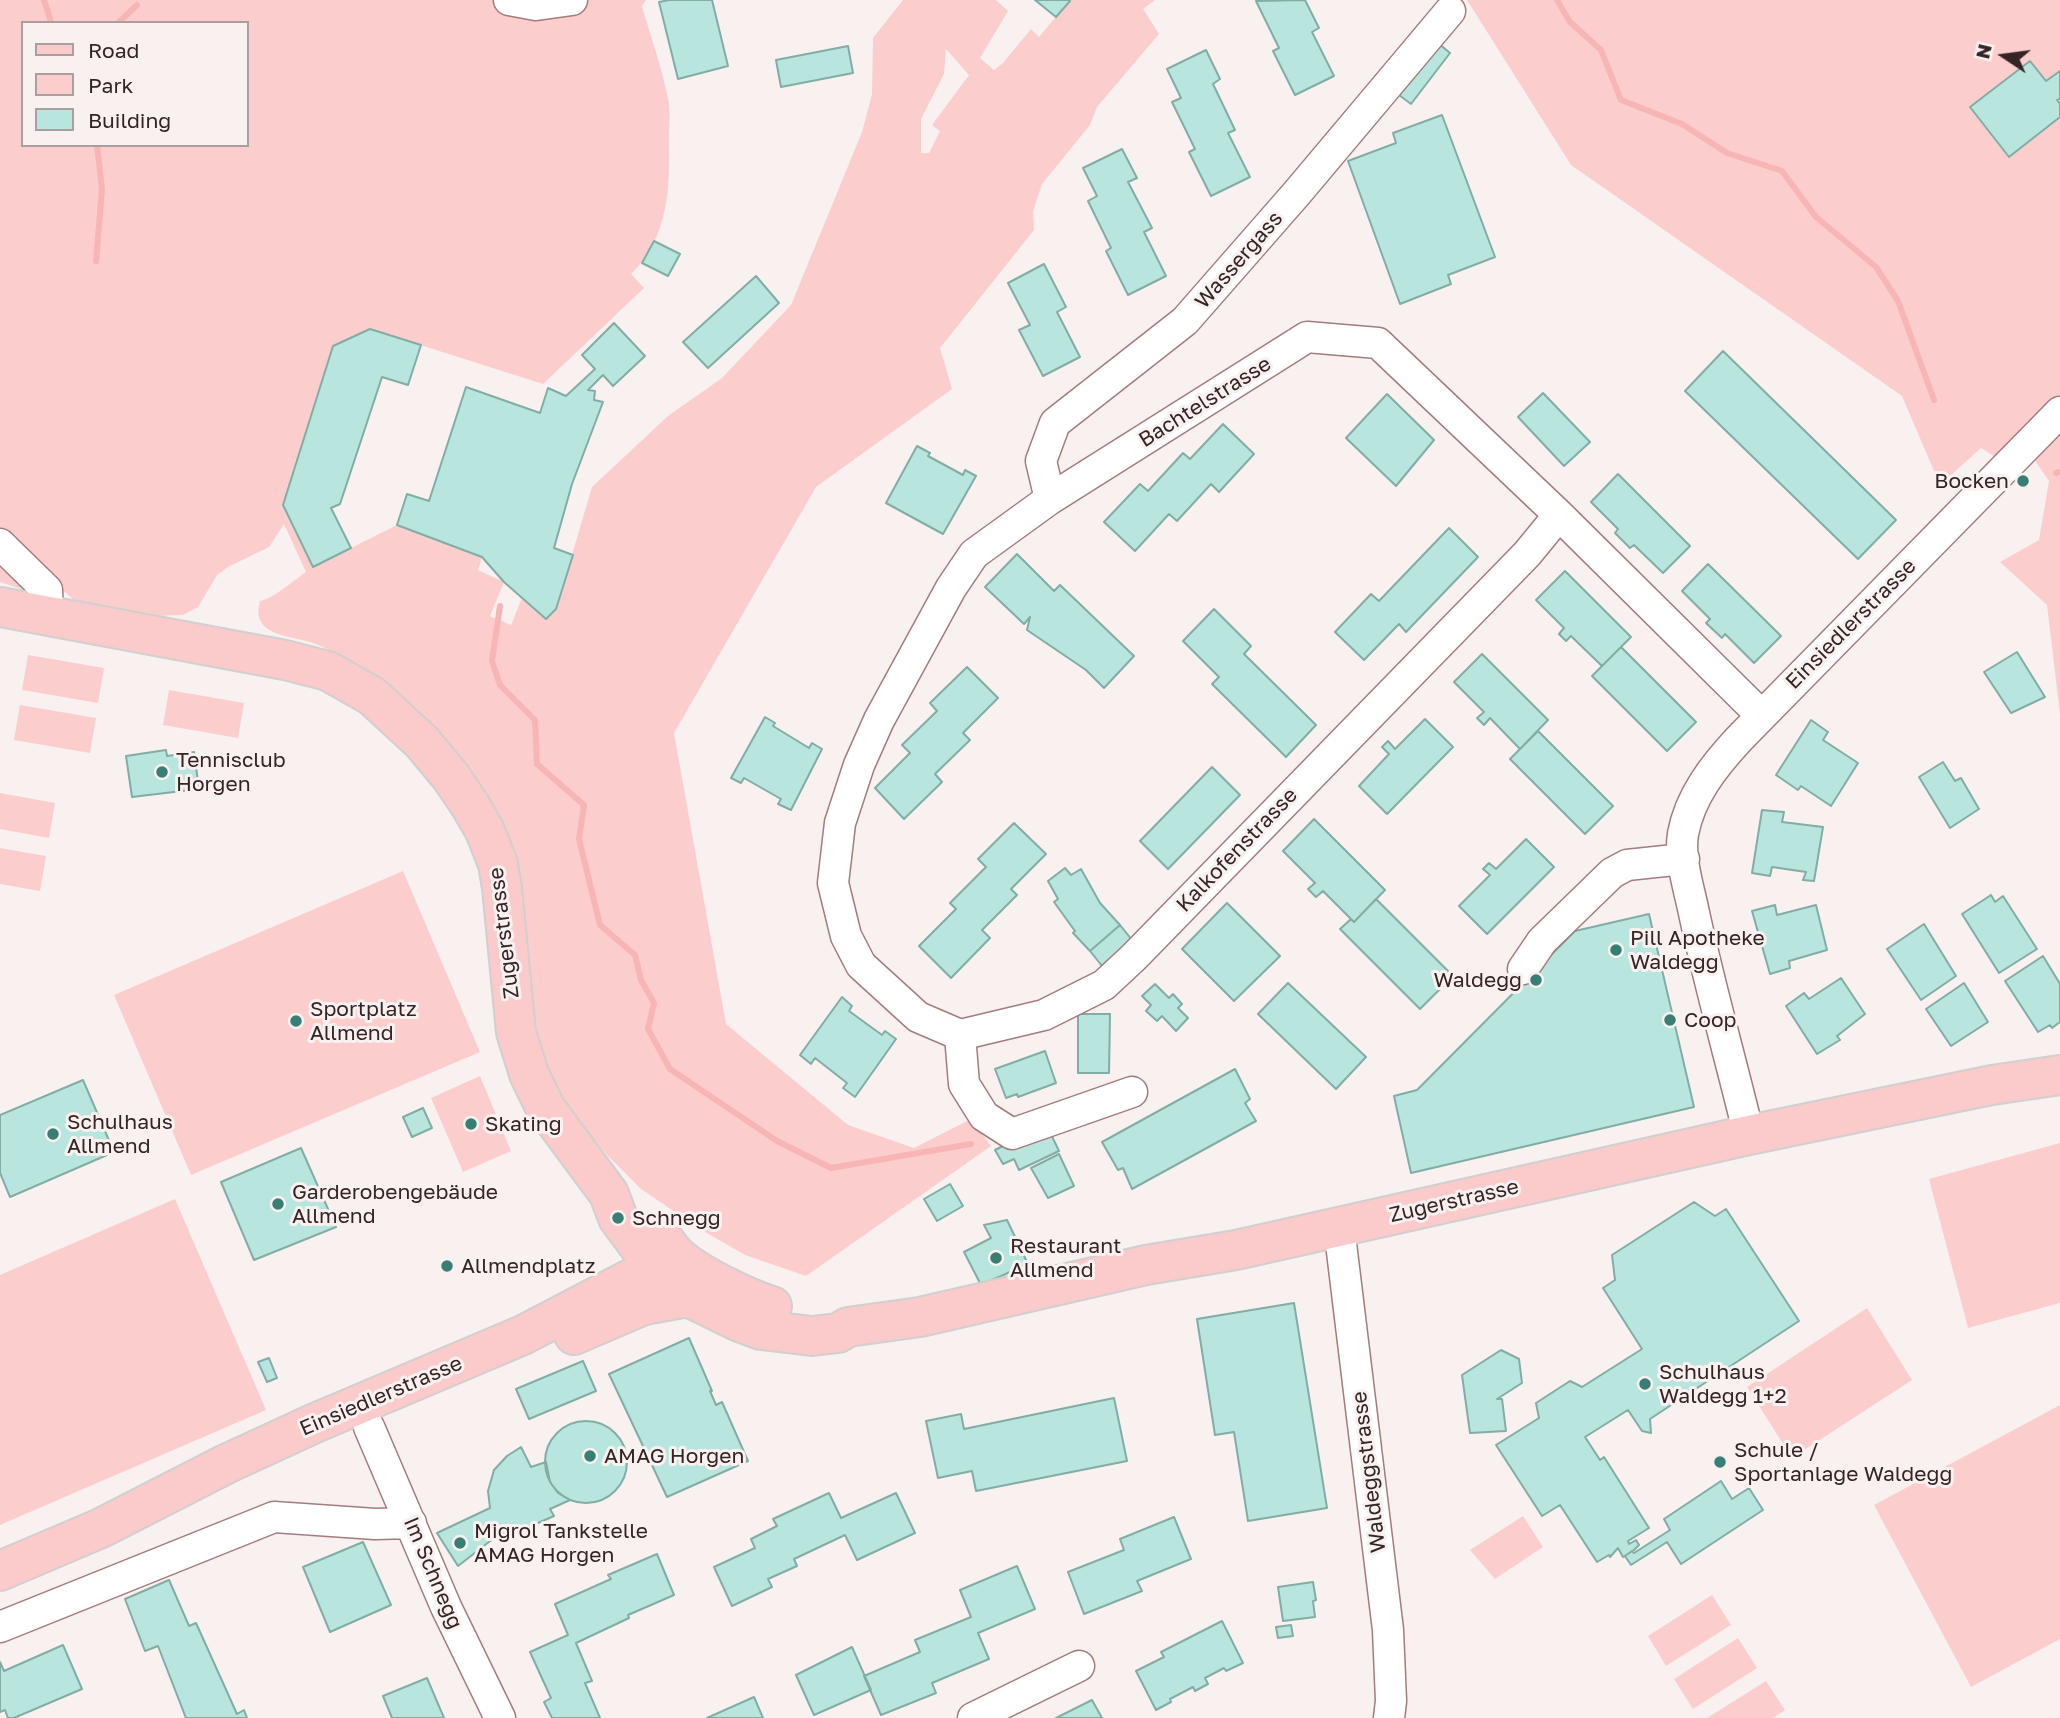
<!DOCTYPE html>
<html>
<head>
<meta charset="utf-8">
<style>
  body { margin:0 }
  #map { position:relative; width:2060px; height:1718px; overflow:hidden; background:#f9f0f0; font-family:"Golos Text",sans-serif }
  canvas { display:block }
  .legend { position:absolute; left:21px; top:21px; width:228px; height:126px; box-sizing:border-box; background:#f9f0f0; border:2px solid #aa9e9e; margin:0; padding:9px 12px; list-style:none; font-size:21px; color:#342424 }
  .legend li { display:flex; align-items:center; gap:14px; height:35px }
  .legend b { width:35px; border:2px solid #aa9e9e }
  .north { position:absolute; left:1969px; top:21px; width:70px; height:70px; -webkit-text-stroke:5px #f9f0f0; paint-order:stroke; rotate:283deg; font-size:19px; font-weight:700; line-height:28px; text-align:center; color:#342424 }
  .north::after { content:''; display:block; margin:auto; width:24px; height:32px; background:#342424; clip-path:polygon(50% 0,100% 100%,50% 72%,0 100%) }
</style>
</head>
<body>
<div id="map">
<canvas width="2060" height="1718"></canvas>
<ul class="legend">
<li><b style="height:9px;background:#fbcaca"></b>Road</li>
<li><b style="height:19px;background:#fbcecd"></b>Park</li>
<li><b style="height:19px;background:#b8e5dd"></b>Building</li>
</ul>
<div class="north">N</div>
</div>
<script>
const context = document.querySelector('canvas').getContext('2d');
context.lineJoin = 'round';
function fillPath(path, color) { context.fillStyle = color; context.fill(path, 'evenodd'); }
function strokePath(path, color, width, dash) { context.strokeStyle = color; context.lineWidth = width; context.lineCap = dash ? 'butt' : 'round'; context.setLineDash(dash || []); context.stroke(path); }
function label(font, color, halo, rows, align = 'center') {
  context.font = font + ' "Golos Text",sans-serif'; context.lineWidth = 6; context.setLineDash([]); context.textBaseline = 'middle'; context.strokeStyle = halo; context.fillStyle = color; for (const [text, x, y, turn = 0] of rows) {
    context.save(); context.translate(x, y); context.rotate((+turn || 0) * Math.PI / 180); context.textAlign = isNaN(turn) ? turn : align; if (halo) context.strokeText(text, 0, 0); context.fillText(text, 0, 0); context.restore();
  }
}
const green = new Path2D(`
  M0,0H646L642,6C650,35 661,65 667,94C671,108 669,124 669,138C670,187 669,237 631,274L644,288L543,384L370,329L333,346L283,505L313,567L397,525L482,557L478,570L504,582L490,616L511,625L522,598L546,619L556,609L592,487L668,416L722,378L791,305L862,132L872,94L873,38L903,0H996L1008,11L980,58L994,70L1003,63L1031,29L1039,37L1070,0H1155L1143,9L1159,34L1097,107L1090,125L1042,184L1033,211L1034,230L940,348L952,389L816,487L674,733L726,1024L848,1125L914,1148L971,1119L991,1146L806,1276L745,1255L700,1229L641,1189L607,1155L550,1087L535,1048L517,884L343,658C334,652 324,647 313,643C289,635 250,636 260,601C273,599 294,580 306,572L284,524L269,547L228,567L217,575L198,607L183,615L153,616L75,601L38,568L33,593L0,582ZM23,23H247V145H23ZM946,49L969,75L932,125L940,131L929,153H921V119L944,74Z
  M1467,0H2060V412L2008,465L1981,448L1940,485L1902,396L1571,165Z
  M2060,429V714L2047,605L2000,562L2039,540L2049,481L2032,456Z
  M28,655L104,668L98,703L22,690Z
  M169,690L244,703L238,738L163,725Z
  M20,705L96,718L90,753L14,740Z
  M0,793L55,803L49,838L0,829Z
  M0,848L46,856L40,891L0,884Z
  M403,871L480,1052L191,1175L114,995Z
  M480,1076L511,1151L463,1172L431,1098Z
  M2060,1143V1303L1968,1328L1929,1179Z
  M175,1199L266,1410L0,1525V1275Z
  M1867,1308L1912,1380L1792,1458L1747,1387Z
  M2060,1405V1639L1971,1687L1874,1505Z
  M1523,1516L1543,1547L1495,1579L1470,1550Z
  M1712,1595L1731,1625L1666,1666L1648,1636Z
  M1738,1638L1757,1668L1693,1709L1674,1679Z
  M1766,1681L1785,1710L1773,1718H1707Z`);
const stream = new Path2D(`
  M44,0L51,22
  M1557,0L1570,22L1601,50L1621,100L1682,124L1727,153L1782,171L1816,217L1876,267L1898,301L1934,400
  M118,23L137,5
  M96,261L102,189L97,145
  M2056,473L2060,472
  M500,606L492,661L500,685L535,720L537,764L584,805L579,839L600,925L635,955L641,980L654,1003L648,1029L670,1069L777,1141L831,1168L971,1144`);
const building = new Path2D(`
  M669,0H712L728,66L678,79L659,2Z
  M1035,0H1070V1L1056,17Z
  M1305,0L1319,28L1312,32L1334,76L1295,95L1273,51L1279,48L1256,1Z
  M1438,43L1450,53L1411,104L1399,95Z
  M848,46L853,73L781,87L776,60Z
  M1206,50L1220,79L1213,84L1235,130L1228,133L1250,177L1211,196L1189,152L1195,149L1172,102L1181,98L1167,69Z
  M2030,61L2046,81L2060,71V99L2057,100L2060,104V117L2009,157L1970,107Z
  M1442,115L1495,257L1448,275L1451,284L1400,304L1348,161L1396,143L1393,133Z
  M1122,149L1137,178L1128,182L1152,228L1144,232L1166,276L1128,295L1106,251L1111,248L1088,201L1097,196L1083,168Z
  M654,241L680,254L668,276L642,263Z
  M1044,264L1066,307L1057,312L1080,357L1043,376L1019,330L1030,325L1008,283Z
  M756,276L779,303L708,368L683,342Z
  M614,323L645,356L613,386L603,375L588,390L595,391L594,400L603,402L572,484L554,548L573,555L556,609L546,619L504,582L482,557L397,525L407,494L429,501L466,387L540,413L548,388L566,396L595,369L582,355Z
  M370,329L421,345L408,385L382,377L340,504L331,508L351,548L313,567L283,505L333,346Z
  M1723,351L1896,520L1858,559L1685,391Z
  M1543,393L1590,442L1564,466L1518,417Z
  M1387,394L1434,440L1396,486L1346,438Z
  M1223,424L1254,454L1219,492L1211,484L1177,521L1169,514L1135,551L1104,522L1140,484L1148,491L1183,453L1190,459Z
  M917,446L930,453L928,456L963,475L965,470L976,476L943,534L886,503Z
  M1618,474L1690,546L1663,573L1634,545L1630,548L1615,533L1618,529L1591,502Z
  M1449,528L1478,557L1406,632L1399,624L1364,660L1335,632L1371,594L1379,601Z
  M1017,554L1054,591L1060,585L1134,656L1104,688L1086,670L1027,630L1030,617L1024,624L985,587Z
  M1708,564L1781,636L1754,663L1725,634L1722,638L1706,623L1710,619L1682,591Z
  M1565,571L1631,637L1602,666L1571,636L1566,641L1559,634L1564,628L1536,600Z
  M1214,609L1251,646L1244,654L1316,725L1286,757L1212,684L1219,677L1183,641Z
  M1621,647L1696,722L1667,751L1592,676Z
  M2017,652L2045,697L2011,713L1984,672Z
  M1482,654L1548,720L1520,749L1490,718L1484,725L1477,718L1484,712L1454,682Z
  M967,667L998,698L963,733L970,740L935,774L942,782L904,819L875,788L910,753L902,745L937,711L930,703Z
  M765,717L775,723L773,726L809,748L812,743L822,749L791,810L778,804L781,799L744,778L741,783L731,778Z
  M1425,719L1453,747L1387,814L1359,786L1389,754L1382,747L1388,741L1395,749Z
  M1811,720L1828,732L1823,740L1858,763L1831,806L1801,786L1798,790L1776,775Z
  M1538,731L1613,806L1585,834L1510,759Z
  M166,750L167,756L194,752L199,789L132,797L126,756Z
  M1943,762L1955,781L1961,778L1979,809L1950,828L1919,777Z
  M1212,767L1240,795L1168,869L1140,841Z
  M1762,810L1784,812L1782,822L1823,827L1814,881L1803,880L1806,872L1772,867L1770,876L1752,873Z
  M1314,819L1385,890L1354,922L1323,891L1316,897L1308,889L1315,883L1283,851Z
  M1014,823L1046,854L1011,889L1017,895L982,930L990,938L951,978L919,946L956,909L950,903L986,867L978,859Z
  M1526,839L1554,867L1487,934L1459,906L1490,875L1483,869L1489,863L1496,869Z
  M1065,868L1071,875L1081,869L1100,903L1120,925L1090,951L1073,933L1075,931L1054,902L1058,899L1048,881Z
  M1991,895L1995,902L2003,896L2037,949L1999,973L1962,914Z
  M1376,899L1453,976L1420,1009L1340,929L1351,919L1354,922Z
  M1227,903L1280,956L1234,1001L1182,949Z
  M1775,905L1777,915L1816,905L1827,950L1789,961L1790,968L1770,974L1752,911Z
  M1649,914L1694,1107L1411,1173L1394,1096L1417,1090L1575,931Z
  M1924,924L1956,976L1921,1000L1887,949Z
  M1120,925L1132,940L1102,966L1090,951Z
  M2043,956L2060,984V1022L2052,1028L2050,1025L2038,1032L2005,981Z
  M1841,978L1865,1014L1837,1036L1840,1040L1817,1054L1786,1006L1804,993L1809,999Z
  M1288,983L1366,1057L1336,1089L1258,1014Z
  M1964,983L1988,1022L1951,1046L1926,1009Z
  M1155,984L1169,998L1173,994L1182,1004L1178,1008L1188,1018L1176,1031L1162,1016L1157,1021L1146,1011L1151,1005L1142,996Z
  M842,997L852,1006L849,1011L882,1035L885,1031L896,1039L855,1097L843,1088L847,1083L815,1058L811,1064L800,1055Z
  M1078,1014H1110L1109,1073H1078Z
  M1045,1051L1056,1083L1018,1097L1017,1094L1006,1098L995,1069Z
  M1235,1069L1250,1099L1245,1103L1256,1121L1132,1189L1123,1168L1118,1170L1102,1142Z
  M83,1080L114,1152L10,1197L0,1173V1115Z
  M423,1108L432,1128L412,1137L403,1117Z
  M1046,1124L1059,1151L1019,1170L1014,1159L1003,1164L995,1150Z
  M301,1148L336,1227L254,1260L221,1182Z
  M1059,1154L1074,1186L1048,1198L1031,1168Z
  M950,1184L963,1206L937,1221L924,1199Z
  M1694,1202L1715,1216L1726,1209L1799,1321L1650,1419L1651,1433L1642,1431L1628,1410L1585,1437L1600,1460L1604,1457L1649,1528L1628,1541L1629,1544L1636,1540L1639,1545L1634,1550L1623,1557L1618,1548L1610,1557L1609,1555L1597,1562L1560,1505L1542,1516L1496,1445L1539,1418L1536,1403L1570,1381L1582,1387L1642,1349L1603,1288L1615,1280L1612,1255Z
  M1007,1220L1028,1264L981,1285L964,1252L991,1238L984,1225Z
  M1294,1303L1327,1508L1248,1521L1234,1432L1215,1435L1197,1319Z
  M689,1338L712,1391H710L716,1405L722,1402L748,1461L667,1497L609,1374Z
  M1501,1350L1519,1359L1522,1383L1497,1399H1502L1506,1431L1470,1433L1462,1375Z
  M269,1358L277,1378L267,1382L258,1362Z
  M583,1361L596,1391L529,1419L516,1389Z
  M1114,1398L1127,1461L976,1491L972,1471L938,1478L926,1421L961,1414L964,1429Z
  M545 1462a41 41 0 1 1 82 0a41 41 0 1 1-82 0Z
  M521,1447L531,1467L546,1462L550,1482L558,1493L570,1500L550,1509L554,1516L506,1537L503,1531L458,1566L437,1533L490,1508L488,1491L494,1470L507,1456Z
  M1721,1481L1732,1499L1749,1488L1763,1510L1681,1564L1667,1542L1631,1565L1625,1556L1632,1551L1634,1553L1670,1530L1664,1519Z
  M829,1493L841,1518L896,1493L915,1533L857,1560L845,1535L794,1559L797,1566L768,1579L772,1587L732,1606L714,1567L755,1548L751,1539L777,1526L773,1519Z
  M1174,1517L1191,1559L1137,1581L1142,1591L1084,1614L1068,1572L1124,1550L1120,1539Z
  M363,1542L391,1605L330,1632L303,1567Z
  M657,1554L674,1595L628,1615L629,1618L576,1643L592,1681L585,1683L600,1718H552L544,1702L551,1698L530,1652L568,1635L555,1604L611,1579L608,1575Z
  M1017,1566L1035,1609L978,1633L989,1659L932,1683L936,1693L881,1715L864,1676L920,1652L915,1640L971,1617L960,1590Z
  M169,1580L189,1626L196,1623L237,1714L244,1710L247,1718H186L158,1646L145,1651L125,1599Z
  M1313,1582L1316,1600L1313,1601L1315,1617L1283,1621L1278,1587Z
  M1222,1621L1243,1663L1226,1671L1224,1668L1205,1678L1208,1684L1195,1691L1193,1687L1170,1699L1171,1702L1156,1710L1136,1671L1164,1657L1161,1652Z
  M1291,1625L1293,1636L1278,1638L1276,1627Z
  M63,1645L82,1689L14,1718H8L5,1710L0,1712V1662L4,1671Z
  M852,1647L871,1690L814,1715L796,1675Z
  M427,1678L444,1718H392L383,1696Z
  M754,1697L763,1718H707Z
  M1092,1700L1102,1718H1056Z`);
const minor = new Path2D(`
  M509,0L536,5L572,0
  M1050,499L1041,461L1055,423L1185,321L1297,193L1450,11
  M1559,515L1527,554L1134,957L1104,985L1044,1015L960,1035L918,1017L861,965L846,936L833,883L840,823L859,765L879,720L951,588L974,554L1050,499L1307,337L1378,343L1559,515L1761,715
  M0,544L47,590L48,616
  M1523,969L1542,941L1612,873L1627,865L1684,859
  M960,1035L964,1084L984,1116L1012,1134L1132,1092
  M1749,1135C1731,1061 1710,987 1694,913C1689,888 1679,859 1683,834C1690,796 1714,766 1739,739L2060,412
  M1339,1227L1388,1630L1391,1701L1389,1718
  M369,1427L446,1607L500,1718
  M0,1627L274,1517L375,1524L411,1523
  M973,1718L1079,1666`);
const major = new Path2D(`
  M0,607L285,660L328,671L372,696L422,742L451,777L470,805L485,831L498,864L502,888L516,1032L529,1074L546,1109L609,1194L618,1218L641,1249L688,1297L737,1321L761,1330L812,1336L838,1333L848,1327L920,1317L1146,1265L1236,1250L1749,1135L1992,1085L2060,1075
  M662,1237C666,1242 670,1249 675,1254C694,1273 746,1298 772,1306
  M574,1335L644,1305L688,1297
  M0,1571L101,1528L226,1464L315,1423L523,1335L636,1276L662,1271`);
const markers = [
  [2023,481,7,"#397e74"],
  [162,772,7,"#397e74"],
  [1616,950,7,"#397e74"],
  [1536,980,7,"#397e74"],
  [1670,1020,7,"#397e74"],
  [296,1021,7,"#397e74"],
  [471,1124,7,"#397e74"],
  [53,1134,7,"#397e74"],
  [278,1204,7,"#397e74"],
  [618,1218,7,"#397e74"],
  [996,1258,7,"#397e74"],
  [447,1266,7,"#397e74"],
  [1645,1384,7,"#397e74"],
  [590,1456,7,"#397e74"],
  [1720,1462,7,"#397e74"],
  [460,1543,7,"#397e74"]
];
const streetNames = [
  ["Wassergass",1239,260,-49],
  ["Bachtelstrasse",1205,402,-32],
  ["Einsiedlerstrasse",1851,624,-45],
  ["Kalkofenstrasse",1237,850,-46],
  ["Zugerstrasse",504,933,-97],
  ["Zugerstrasse",1454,1201,-13],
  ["Einsiedlerstrasse",381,1396,-23],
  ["Waldeggstrasse",1369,1472,-97],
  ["Im Schnegg",433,1573,67]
];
const poiNames = [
  ["Bocken",2009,481,"right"],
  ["Tennisclub",176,760],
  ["Horgen",176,784],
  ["Pill Apotheke",1630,938],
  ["Waldegg",1630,962],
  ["Waldegg",1522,980,"right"],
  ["Sportplatz",310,1009],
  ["Allmend",310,1033],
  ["Coop",1684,1020],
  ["Schulhaus",67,1122],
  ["Allmend",67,1146],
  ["Skating",485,1124],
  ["Garderobengebäude",292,1192],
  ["Allmend",292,1216],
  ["Schnegg",632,1218],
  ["Restaurant",1010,1246],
  ["Allmend",1010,1270],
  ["Allmendplatz",461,1266],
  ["Schulhaus",1659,1372],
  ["Waldegg 1+2",1659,1396],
  ["Schule /",1734,1450],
  ["Sportanlage Waldegg",1734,1474],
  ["AMAG Horgen",604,1456],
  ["Migrol Tankstelle",474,1531],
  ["AMAG Horgen",474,1555]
];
fillPath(green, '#fbcecd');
strokePath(stream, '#f7b5b5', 6);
fillPath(building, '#b8e5dd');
strokePath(building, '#81ada5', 2);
strokePath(minor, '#a37c7c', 33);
strokePath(major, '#d2cfcf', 42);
strokePath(minor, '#fff', 30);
strokePath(major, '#fbcaca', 38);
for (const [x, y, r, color] of markers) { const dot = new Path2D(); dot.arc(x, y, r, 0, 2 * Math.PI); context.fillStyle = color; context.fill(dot); strokePath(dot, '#f9f0f0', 2.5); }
label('21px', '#342424', '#f9f0f0', streetNames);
label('21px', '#342424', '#f9f0f0', poiNames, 'left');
</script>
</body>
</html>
